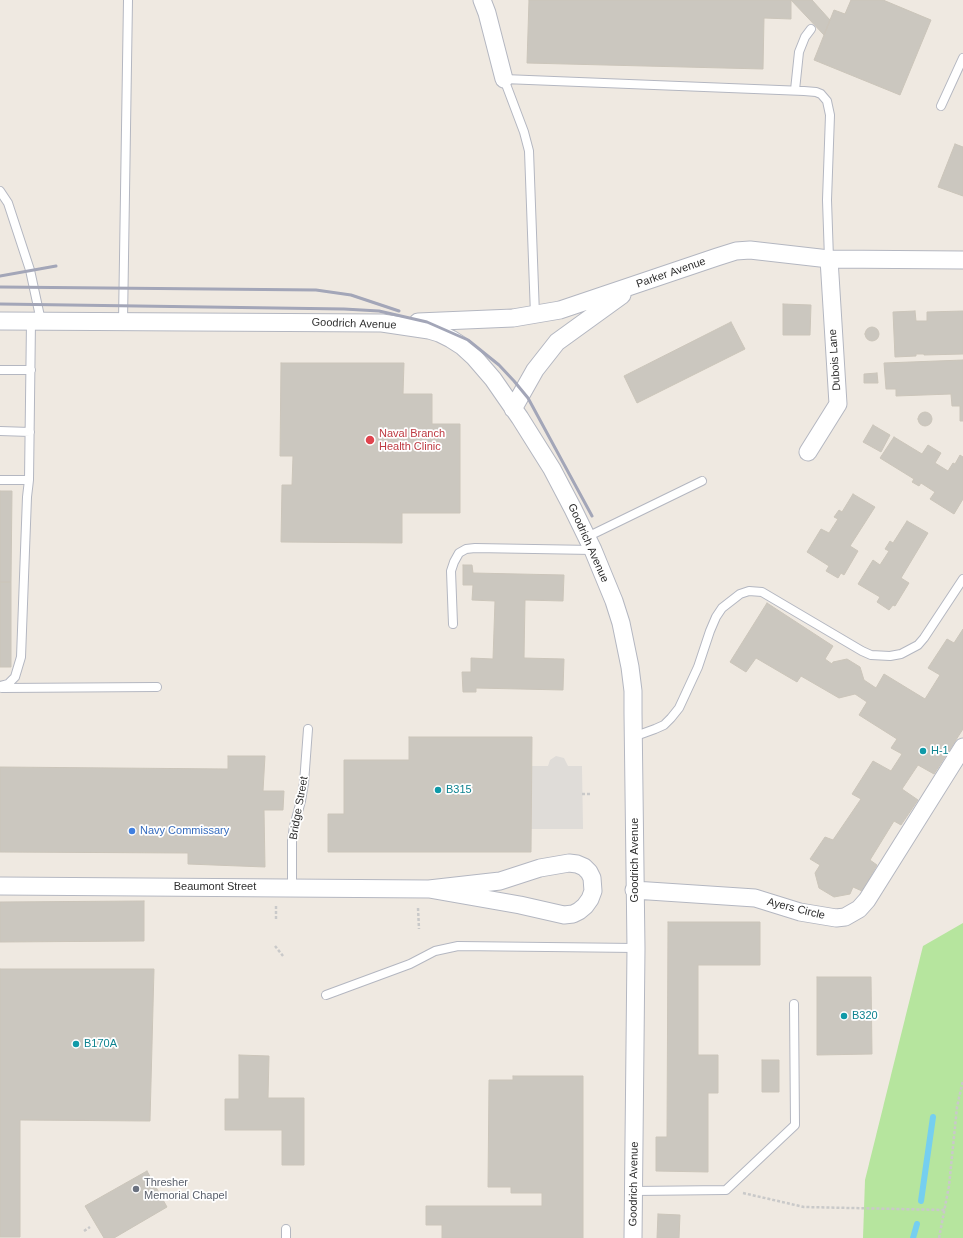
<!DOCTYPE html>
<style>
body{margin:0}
canvas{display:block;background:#efe9e1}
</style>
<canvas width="963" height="1238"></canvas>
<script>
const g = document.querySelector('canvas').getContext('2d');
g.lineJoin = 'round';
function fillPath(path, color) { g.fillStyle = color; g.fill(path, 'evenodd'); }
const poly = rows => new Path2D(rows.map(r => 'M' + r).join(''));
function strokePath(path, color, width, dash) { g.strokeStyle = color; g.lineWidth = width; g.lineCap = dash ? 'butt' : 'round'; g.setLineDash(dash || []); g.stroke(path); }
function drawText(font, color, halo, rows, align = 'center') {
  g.font = font + ' Arial,sans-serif'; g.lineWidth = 3.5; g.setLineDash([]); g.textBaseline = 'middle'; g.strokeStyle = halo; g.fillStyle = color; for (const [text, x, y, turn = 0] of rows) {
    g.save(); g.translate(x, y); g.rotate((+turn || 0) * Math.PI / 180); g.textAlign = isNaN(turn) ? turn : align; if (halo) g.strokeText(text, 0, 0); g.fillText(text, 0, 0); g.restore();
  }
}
fillPath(poly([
 [963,923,963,1238,863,1238,865,1180,923,946]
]), '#b6e59e');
fillPath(poly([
 [556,756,564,758,568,766,582,766,583,829,531,829,532,766,548,766,550,760]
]), '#dfdcd8');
strokePath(poly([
 [921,1201,933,1117],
 [913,1238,917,1224]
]), '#75cff0', 6);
const building = poly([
 [529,0,791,0,791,19,764,18,763,69,527,63,529,0],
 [791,0,812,0,830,20,824,35,791,0],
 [851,0,883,0,931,20,900,95,814,60,834,10,845,14,851,0],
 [955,144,963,147,963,196,938,187,955,144],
 [783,304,811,305,810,335,783,335,783,304],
 [915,311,916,321,927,321,927,312,963,311,963,354,924,355,924,354,916,354,916,356,895,357,893,312,915,311],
 [731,322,745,349,637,403,624,376,731,322],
 '865 334a7 7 0 1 1 14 0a7 7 0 1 1-14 0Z',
 [963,360,963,421,960,421,960,406,952,406,951,394,896,396,896,389,886,389,884,363,963,360],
 [281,363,404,363,403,394,432,394,432,424,460,424,460,513,402,513,402,543,281,542,282,485,292,485,293,456,280,456,281,363],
 [877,373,878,383,864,383,864,374,877,373],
 '918 419a7 7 0 1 1 14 0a7 7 0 1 1-14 0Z',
 [873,425,890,435,881,452,863,442,873,425],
 [894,437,922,454,928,445,941,453,935,463,948,471,953,463,955,464,960,455,963,457,963,499,954,514,930,499,935,492,921,483,919,486,912,482,914,479,880,458,894,437],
 [0,491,12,491,11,582,0,582,0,491],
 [853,494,875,507,850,546,858,551,844,575,841,573,838,578,826,571,829,566,807,552,821,529,829,533,838,519,834,517,839,510,842,512,853,494],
 [907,521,928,533,901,578,909,583,895,606,893,605,889,610,877,602,880,597,858,584,873,560,880,565,889,551,885,549,890,541,893,543,907,521],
 [463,565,472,565,473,573,564,575,563,601,525,600,524,658,564,659,563,690,476,688,476,692,463,692,462,672,471,672,471,658,493,659,495,601,472,600,473,585,463,585,463,565],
 [0,582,11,582,11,667,0,667,0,582],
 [767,603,833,646,825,659,832,664,833,662,847,659,860,667,864,680,876,688,884,674,925,699,940,675,928,668,947,639,954,643,963,629,963,729,934,774,918,765,902,789,918,800,901,825,894,821,870,860,877,865,862,891,853,887,850,894,834,897,819,888,815,873,820,865,810,859,825,837,833,840,861,799,852,794,873,761,891,771,902,754,891,748,897,739,859,715,867,702,855,694,839,698,801,676,797,682,756,658,746,672,730,662,767,603],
 [409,737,532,737,531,852,328,852,328,814,344,814,344,760,409,760,409,737],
 [228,756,265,756,263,791,284,791,283,810,264,810,265,867,188,864,188,853,0,852,0,767,228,769,228,756],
 [144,901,144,941,0,942,0,902,144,901],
 [668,922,760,922,760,965,698,965,698,1055,718,1055,718,1093,708,1093,708,1172,656,1171,656,1137,667,1137,668,922],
 [0,969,154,969,150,1121,20,1120,20,1237,0,1237,0,969],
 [817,977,871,977,872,1054,817,1055,817,977],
 [239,1055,269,1056,268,1098,304,1098,304,1165,282,1165,282,1130,225,1130,225,1099,239,1099,239,1055],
 [762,1060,779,1060,779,1092,762,1092,762,1060],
 [513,1076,583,1076,583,1238,442,1238,442,1225,426,1225,426,1206,542,1206,542,1193,511,1193,511,1187,488,1187,489,1080,513,1080,513,1076],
 [147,1171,167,1207,114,1238,104,1238,85,1206,147,1171],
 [658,1214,680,1215,679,1238,657,1238,658,1214]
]);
fillPath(building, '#cbc7bf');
strokePath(building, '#cbc5ba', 1);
const service = poly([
 [795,90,799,52,805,37,811,29],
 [941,106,963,58],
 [0,191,8,203,30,270,41,321],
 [535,315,529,151,524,132,504,79,804,91,816,92,821,94,827,101,830,115,827,200,829,259],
 [123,322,128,0],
 [0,370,31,370],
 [0,431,30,432],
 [0,480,29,480],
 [587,537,702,481],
 [453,624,451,571,454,562,459,553,466,549,475,548,593,550],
 [0,686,8,684,15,677,21,657,27,497,29,480,31,321],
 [2,688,157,687],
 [633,737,655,729,664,725,671,718,679,708,698,667,710,631,716,617,722,608,740,594,749,591,762,592,862,651,871,655,890,656,901,654,918,645,924,638,963,579],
 [292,888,292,841,294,826,301,801,304,783,308,729],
 [326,995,410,964,435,951,458,946,636,948],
 [634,1191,726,1190,795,1125,794,1004],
 [286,1238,286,1229]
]);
const minor = poly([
 [482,0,487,13,504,79],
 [0,321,382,323,429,330,439,333,451,339,462,346,474,357,493,379,520,418,552,469,573,509,593,550,614,601,621,623,630,667,633,691,633,713,636,948,633,1238],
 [418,322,513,318,560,310,717,257,736,251,750,250,829,259,963,260],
 [513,409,535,370,557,342,622,295],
 [808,452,838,404,829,259],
 [0,886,429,889,500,881,540,868,569,863,577,864,584,867,589,872,592,878,593,891,590,899,585,906,579,911,573,914,564,915,520,905,429,889],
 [634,890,755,898,800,912,836,918,845,917,859,909,867,900,963,747]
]);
strokePath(service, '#b4b7c1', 10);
strokePath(minor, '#b4b7c1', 19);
strokePath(poly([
 [582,794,590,794],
 [418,908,419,929],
 [276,919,276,906],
 [275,946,283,956],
 [743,1193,804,1207,945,1210],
 [84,1231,90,1227],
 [939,1238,949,1186,957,1107,963,1080]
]), '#c9c9c9', 2.5, [3, 2]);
strokePath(service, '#fff', 8);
strokePath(minor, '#fff', 17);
strokePath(poly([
 [0,276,56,266],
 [0,287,316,290,351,295,399,311],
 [0,304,344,309,379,311,427,322,468,340,499,365,514,381,528,398,592,516]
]), '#a3a6b8', 3);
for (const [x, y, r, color] of [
 [370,440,5,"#e0444e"],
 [923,751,4,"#0f9aa8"],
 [438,790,4,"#0f9aa8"],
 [132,831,4,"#3f7fe0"],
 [844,1016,4,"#0f9aa8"],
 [76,1044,4,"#0f9aa8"],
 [136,1189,4,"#6b7280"]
]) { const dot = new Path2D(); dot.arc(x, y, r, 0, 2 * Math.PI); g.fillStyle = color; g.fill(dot); strokePath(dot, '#fff', 1.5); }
drawText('11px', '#2e2e2e', '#fff', [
 ["Parker Avenue",671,273,-19],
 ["Goodrich Avenue",354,324,2],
 ["Dubois Lane",835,360,-94],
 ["Goodrich Avenue",588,543,66],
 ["Bridge Street",299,808,-80],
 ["Goodrich Avenue",635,860,-90],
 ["Beaumont Street",215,887],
 ["Ayers Circle",796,909,14],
 ["Goodrich Avenue",634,1184,-89]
]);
drawText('11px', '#be3a42', '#fff', [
 ["Naval Branch",379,434],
 ["Health Clinic",379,447]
], 'left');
drawText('11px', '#0d838f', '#fff', [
 ["H-1",931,751],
 ["B315",446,790],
 ["B320",852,1016],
 ["B170A",84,1044]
], 'left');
drawText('11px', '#366cbe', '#fff', [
 ["Navy Commissary",140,831]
], 'left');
drawText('11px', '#5b616d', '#fff', [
 ["Thresher",144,1183],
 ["Memorial Chapel",144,1196]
], 'left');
</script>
